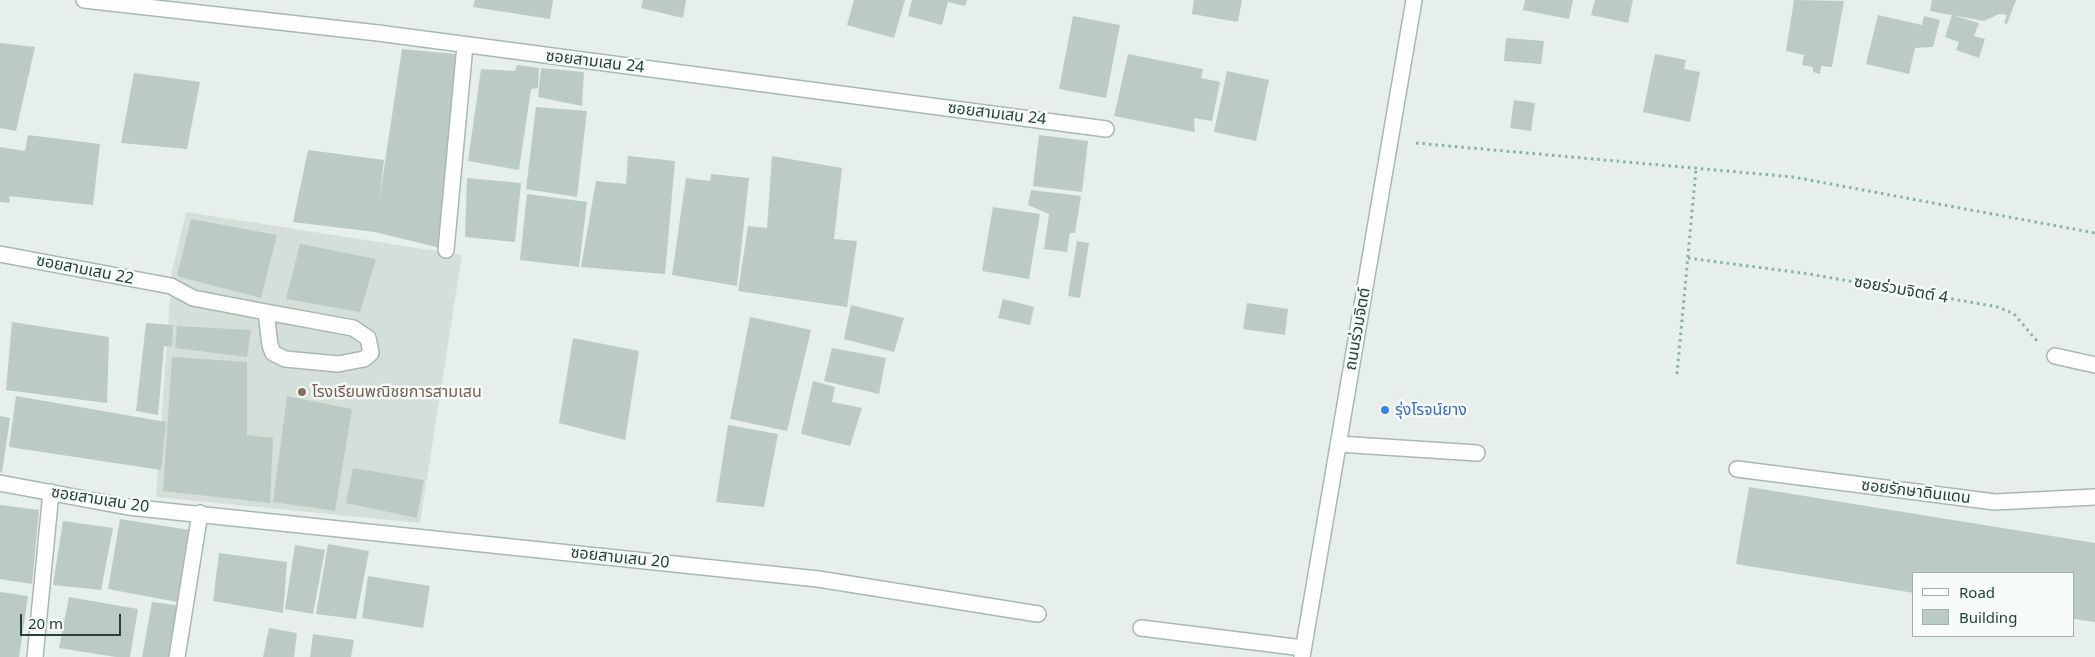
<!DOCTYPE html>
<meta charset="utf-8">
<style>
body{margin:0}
#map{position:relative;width:2095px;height:657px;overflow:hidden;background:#e6efeb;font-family:"Noto Sans",sans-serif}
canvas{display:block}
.legend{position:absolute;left:1912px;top:572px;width:162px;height:65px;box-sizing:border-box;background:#f7fbf9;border:1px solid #a3b1ad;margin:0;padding:6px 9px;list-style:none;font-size:15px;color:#24423a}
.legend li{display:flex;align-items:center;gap:10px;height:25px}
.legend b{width:25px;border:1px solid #a3b1ad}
.scale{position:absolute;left:20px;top:614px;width:101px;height:22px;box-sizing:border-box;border:2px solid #24423a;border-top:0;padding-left:6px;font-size:15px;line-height:18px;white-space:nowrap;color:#24423a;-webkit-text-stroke:4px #f7fbf9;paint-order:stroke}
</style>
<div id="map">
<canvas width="2095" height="657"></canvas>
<ul class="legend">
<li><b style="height:6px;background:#fff"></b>Road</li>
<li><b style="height:14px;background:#bbcac4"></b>Building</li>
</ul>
<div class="scale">20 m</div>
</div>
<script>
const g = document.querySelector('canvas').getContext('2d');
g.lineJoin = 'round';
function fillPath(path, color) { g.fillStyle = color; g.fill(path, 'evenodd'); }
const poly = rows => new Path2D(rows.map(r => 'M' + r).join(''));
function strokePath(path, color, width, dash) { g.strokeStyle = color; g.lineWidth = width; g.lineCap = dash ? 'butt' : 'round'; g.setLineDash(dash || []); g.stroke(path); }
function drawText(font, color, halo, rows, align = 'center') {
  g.font = font + ' "Noto Sans","Noto Sans Thai",sans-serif'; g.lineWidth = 5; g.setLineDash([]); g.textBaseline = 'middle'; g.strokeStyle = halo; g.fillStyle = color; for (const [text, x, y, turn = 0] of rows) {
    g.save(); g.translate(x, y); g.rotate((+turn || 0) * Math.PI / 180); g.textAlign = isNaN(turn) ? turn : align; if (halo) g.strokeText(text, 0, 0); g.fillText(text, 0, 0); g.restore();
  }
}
fillPath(poly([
 [186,212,462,255,420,523,156,497,172,271]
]), '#d4dfda');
fillPath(poly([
 [475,0,553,0,550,19,473,7],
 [643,0,686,0,683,18,641,8],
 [854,0,905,0,894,38,847,25],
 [912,0,967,0,965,6,948,2,942,25,908,16],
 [1194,0,1242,0,1238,22,1192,14],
 [1525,0,1573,0,1569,19,1523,10],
 [1595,0,1633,0,1628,23,1591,15],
 [1794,0,1844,1,1832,67,1821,66,1820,74,1813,72,1813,67,1802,65,1804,55,1786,51],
 [1932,0,2016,0,2007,24,2004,23,2007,15,1999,14,1984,21,1930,11],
 [1878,15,1922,25,1924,16,1940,20,1933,47,1915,48,1909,74,1866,64],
 [1952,15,1979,23,1974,36,1985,39,1979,58,1956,50,1959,42,1945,37],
 [1073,16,1120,25,1106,98,1059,89],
 [1506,38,1544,41,1541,64,1504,61],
 [0,43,35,47,16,131,0,128],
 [402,49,456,54,440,248,375,232,293,222,308,150,384,160,379,202],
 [1128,54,1203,69,1201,78,1220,82,1212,121,1194,118,1195,132,1114,116],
 [1655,54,1686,60,1684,69,1700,72,1690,122,1643,112],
 [517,65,539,68,538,88,531,89,519,170,468,161,481,69,515,71],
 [541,68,584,72,582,106,538,97],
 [1227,71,1269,80,1256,141,1214,132],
 [134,73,200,82,187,149,121,143],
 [1514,100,1535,103,1531,131,1510,128],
 [536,107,587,111,577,197,526,189],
 [28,135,100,144,93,205,9,196,10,203,0,202,0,147,25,151],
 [1039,135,1088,141,1082,192,1033,186],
 [628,156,675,161,665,274,581,267,596,181,626,184],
 [772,156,842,168,834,239,857,241,847,307,738,291,748,226,767,228],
 [711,174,749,178,737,286,672,275,686,178,710,181],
 [467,178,521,183,515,242,465,237],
 [1031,190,1081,196,1075,233,1070,233,1067,252,1044,249,1049,214,1028,205],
 [527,194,587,202,579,267,520,260],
 [993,207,1040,214,1029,279,982,271],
 [191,219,277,235,261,298,177,276],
 [1077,241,1089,243,1080,298,1068,296],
 [300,244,376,259,360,312,286,299],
 [1003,299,1034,307,1030,325,998,318],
 [1247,303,1288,309,1285,335,1243,329],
 [851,305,904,318,894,352,844,339],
 [750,317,811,330,787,431,730,419],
 [12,322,109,337,107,403,6,390],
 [146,323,173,325,172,347,164,346,158,415,136,411],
 [177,326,251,330,247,357,175,348],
 [573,338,639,351,625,440,559,423],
 [832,348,886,358,879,394,824,381],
 [172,357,247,362,247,435,273,438,270,503,163,491],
 [813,381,835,387,832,402,862,408,850,446,801,434],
 [16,396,166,422,161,470,9,447],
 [287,396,352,409,335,511,273,502],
 [0,416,10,418,2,473,0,472],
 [728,425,778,434,764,507,716,502],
 [353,468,424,480,417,518,346,503],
 [1749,487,2095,543,2095,622,2074,619,2074,573,1914,573,1914,593,1736,564],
 [0,505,39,510,32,584,0,579],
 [120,519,190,530,177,602,108,589],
 [63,521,113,528,101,590,53,585],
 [328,544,369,551,356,619,316,614],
 [295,545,325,550,313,614,285,609],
 [219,553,287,562,283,613,213,601],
 [368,576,430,586,423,628,362,618],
 [0,592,28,596,19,657,0,657],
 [69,597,138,609,130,657,116,657,59,648],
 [152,602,183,606,174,657,142,657],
 [269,628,297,633,294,657,263,657],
 [313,634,354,640,351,657,310,657]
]), '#bbcac4');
const minor = poly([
 [84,0,378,33,1106,129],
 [446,250,465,45],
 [0,254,171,286,193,298,266,312,353,328,368,338,371,353,364,359,338,364,285,359,273,353,270,345,266,312],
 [2055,356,2095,365],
 [1338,444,1477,453],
 [1737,469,1995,502,2095,497],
 [0,483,128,507,818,579,1038,614],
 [1141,628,1303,648],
 [35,657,51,492],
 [177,657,200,513],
 [1302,657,1414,0]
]);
strokePath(minor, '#a8b8b2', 18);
strokePath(poly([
 [1416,143,1793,177,2095,233],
 [1688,258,1809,274,1998,307,2014,314,2037,341],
 [1677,374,1696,169]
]), '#86b3a5', 3, [2.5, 4]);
strokePath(minor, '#fff', 15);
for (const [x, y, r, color] of [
 [302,392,5,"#8d6e63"],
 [1385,410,5,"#3f7fe0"]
]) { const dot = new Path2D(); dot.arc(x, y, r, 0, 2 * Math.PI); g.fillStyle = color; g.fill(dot); strokePath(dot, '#f7fbf9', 2); }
drawText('16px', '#24423a', '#f7fbf9', [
 ["ซอยสามเสน 24",595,62,7],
 ["ซอยสามเสน 24",997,114,7],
 ["ซอยสามเสน 22",85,270,11],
 ["ซอยร่วมจิตต์ 4",1901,290,10],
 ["ถนนร่วมจิตต์",1358,329,-80],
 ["ซอยรักษาดินแดน",1916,492,7],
 ["ซอยสามเสน 20",100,500,9],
 ["ซอยสามเสน 20",620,558,6]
]);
drawText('16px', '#785e54', '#f7fbf9', [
 ["โรงเรียนพณิชยการสามเสน",312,392]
], 'left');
drawText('16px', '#366cbe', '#f7fbf9', [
 ["รุ่งโรจน์ยาง",1395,410]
], 'left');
</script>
